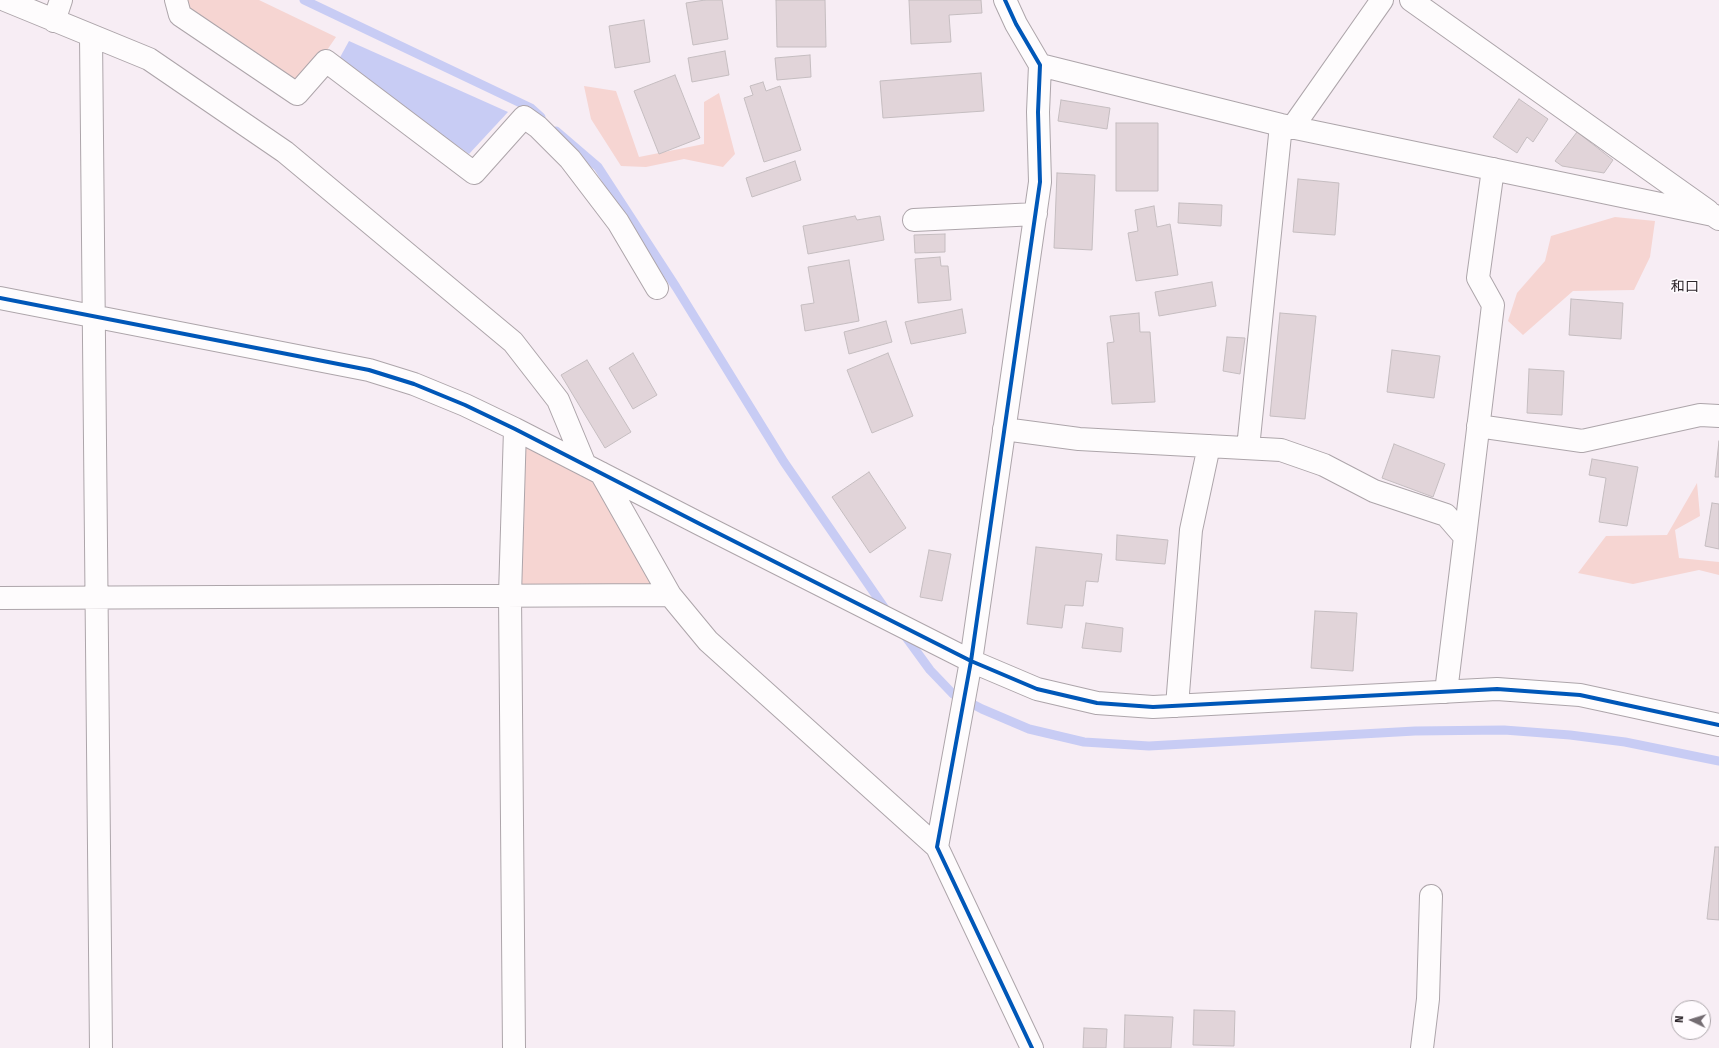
<!DOCTYPE html>
<meta charset="utf-8">
<style>
body{margin:0}
#map{position:relative;width:1719px;height:1048px;overflow:hidden;background:#f7edf4;font-family:"Fira Sans",sans-serif}
canvas{display:block}
.north{position:absolute;left:1671px;top:1000px;width:40px;height:40px;box-sizing:border-box;background:#fffbfe;border:1px solid #aba5a9;border-radius:50%;rotate:274deg;font-size:11px;font-weight:700;line-height:16px;text-align:center;color:#2c252a}
.north::after{content:'';display:block;margin:auto;width:14px;height:18px;background:#736b71;clip-path:polygon(50% 0,100% 100%,50% 72%,0 100%)}
</style>
<div id="map">
<canvas width="1719" height="1048"></canvas>
<div class="north">N</div>
</div>
<script>
const g = document.querySelector('canvas').getContext('2d');
g.lineJoin = 'round';
function fillPath(path, color) { g.fillStyle = color; g.fill(path, 'evenodd'); }
const poly = rows => new Path2D(rows.map(r => 'M' + r).join(''));
function strokePath(path, color, width, dash) { g.strokeStyle = color; g.lineWidth = width; g.lineCap = dash ? 'butt' : 'round'; g.setLineDash(dash || []); g.stroke(path); }
function drawText(font, color, halo, rows, align = 'center') {
  g.font = font + ' "Fira Sans","Noto Sans JP",sans-serif'; g.lineWidth = 3; g.setLineDash([]); g.textBaseline = 'middle'; g.strokeStyle = halo; g.fillStyle = color; for (const [text, x, y, turn = 0] of rows) {
    g.save(); g.translate(x, y); g.rotate((+turn || 0) * Math.PI / 180); g.textAlign = isNaN(turn) ? turn : align; if (halo) g.strokeText(text, 0, 0); g.fillText(text, 0, 0); g.restore();
  }
}
fillPath(poly([
 [176,0,259,0,336,37,297,94],
 [584,86,616,91,639,157,704,144,704,102,719,93,735,154,723,167,684,159,646,167,621,166,591,119],
 [1615,217,1655,221,1650,257,1634,290,1573,291,1523,335,1508,321,1517,293,1545,261,1551,236],
 [515,429,601,473,656,594,510,595],
 [1697,483,1700,516,1675,530,1679,558,1719,562,1719,575,1699,570,1633,584,1578,573,1606,536,1667,535]
]), '#f6d5d2');
fillPath(poly([
 [349,41,508,112,469,154,338,61]
]), '#c8ccf4');
strokePath(poly([
 [304,0,531,108,541,117],
 [556,131,598,167,676,287,784,462,888,613],
 [903,633,930,670,953,694,982,709,1029,729,1084,742,1149,746,1415,731,1504,730,1570,735,1625,742,1719,761]
]), '#c8ccf4', 9);
const building = poly([
 [705,0,722,0,728,39,693,45,686,3,705,0],
 [776,0,825,0,826,47,777,47,776,0],
 [909,0,981,0,982,13,949,15,951,42,911,44,909,0],
 [644,20,650,62,615,68,609,26,644,20],
 [725,51,729,75,692,82,688,58,725,51],
 [810,55,811,77,777,80,775,58,810,55],
 [981,73,984,111,883,118,880,81,981,73],
 [675,75,700,138,659,154,634,91,675,75],
 [763,82,766,91,780,86,801,150,764,162,744,98,753,95,750,86,763,82],
 [1519,99,1548,119,1533,142,1527,137,1517,153,1493,137,1519,99],
 [1061,100,1110,108,1107,129,1058,121,1061,100],
 [1116,123,1158,123,1158,191,1116,191,1116,123],
 [1577,132,1613,160,1604,173,1562,166,1555,161,1577,132],
 [795,161,801,180,752,197,746,178,795,161],
 [1057,173,1095,175,1092,250,1054,248,1057,173],
 [1298,179,1339,183,1335,235,1293,232,1298,179],
 [1179,203,1222,205,1221,226,1178,223,1179,203],
 [1154,206,1157,227,1170,224,1178,275,1136,281,1128,233,1138,231,1135,210,1154,206],
 [855,216,857,220,880,216,884,240,808,254,803,226,855,216],
 [945,234,945,252,915,253,914,235,945,234],
 [940,257,941,266,948,266,951,300,918,303,915,259,940,257],
 [849,260,859,321,805,331,801,305,814,303,808,267,849,260],
 [1212,282,1216,306,1159,316,1155,292,1212,282],
 [1571,299,1623,303,1621,339,1569,335,1571,299],
 [962,309,966,333,911,344,905,322,962,309],
 [1139,313,1140,332,1150,332,1155,402,1112,404,1107,343,1114,342,1110,316,1139,313],
 [1280,313,1316,316,1305,419,1270,416,1280,313],
 [886,321,892,342,849,354,844,332,886,321],
 [1227,337,1245,338,1240,374,1223,371,1227,337],
 [1392,350,1440,356,1434,398,1387,392,1392,350],
 [633,353,657,395,633,409,609,368,633,353],
 [888,353,913,416,872,433,847,370,888,353],
 [587,360,631,432,605,448,561,375,587,360],
 [1529,369,1564,371,1562,415,1527,413,1529,369],
 [1719,441,1719,477,1715,477,1719,441],
 [1394,444,1445,464,1433,497,1382,478,1394,444],
 [1592,459,1638,467,1627,526,1599,522,1606,478,1589,475,1592,459],
 [869,472,906,528,870,553,832,497,869,472],
 [1712,503,1719,504,1719,549,1705,546,1712,503],
 [1117,535,1168,540,1165,564,1116,560,1117,535],
 [1036,547,1102,554,1098,582,1086,581,1083,606,1065,605,1062,628,1027,624,1036,547],
 [929,550,951,554,942,601,920,597,929,550],
 [1315,611,1357,613,1353,671,1311,668,1315,611],
 [1086,623,1123,628,1121,652,1082,648,1086,623],
 [1715,847,1719,847,1719,920,1707,919,1715,847],
 [1194,1010,1235,1011,1234,1046,1193,1045,1194,1010],
 [1125,1015,1173,1017,1171,1048,1124,1048,1125,1015],
 [1084,1028,1107,1029,1106,1048,1083,1048,1084,1028]
]);
fillPath(building, '#e1d4d9');
strokePath(building, '#c5bdc0', 1);
const minor = poly([
 [5,0,149,59,285,152,513,342,558,400,585,465],
 [176,0,180,15,297,94,326,61,474,173,524,117,538,127,570,159,618,222,657,288],
 [1005,0,1016,24,1040,65,1038,112,1040,182,971,661,937,847,1032,1048],
 [1411,0,1708,211],
 [54,21,61,0],
 [91,36,101,1048],
 [1040,65,1281,125,1713,215,1719,219],
 [1292,128,1382,0],
 [914,220,1036,214],
 [0,298,369,370,414,384,465,405,515,429,700,524,971,661,1037,689,1097,703,1153,707,1497,689,1580,695,1719,725],
 [1478,426,1582,441,1700,415,1719,416],
 [1004,429,1079,439,1281,450,1324,465,1374,491,1446,515,1465,537,1446,692],
 [1248,448,1281,125],
 [601,473,670,595,708,641,937,847],
 [1465,537,1493,305,1478,278,1493,169],
 [0,598,670,595],
 [1177,706,1191,530,1209,446],
 [514,1048,510,595,515,429],
 [1422,1048,1428,999,1431,896]
]);
strokePath(minor, '#ada5aa', 24);
strokePath(minor, '#fefcfd', 22);
strokePath(poly([
 [1005,0,1016,24,1040,65,1038,112,1040,182,971,661,937,847,1032,1048],
 [0,298,369,370,414,384,465,405,515,429,700,524,971,661,1037,689,1097,703,1153,707,1497,689,1580,695,1719,725]
]), '#0057b8', 4);
drawText('14px', '#2c252a', '#fffbfe', [
 ["和口",1685,287]
]);
</script>
